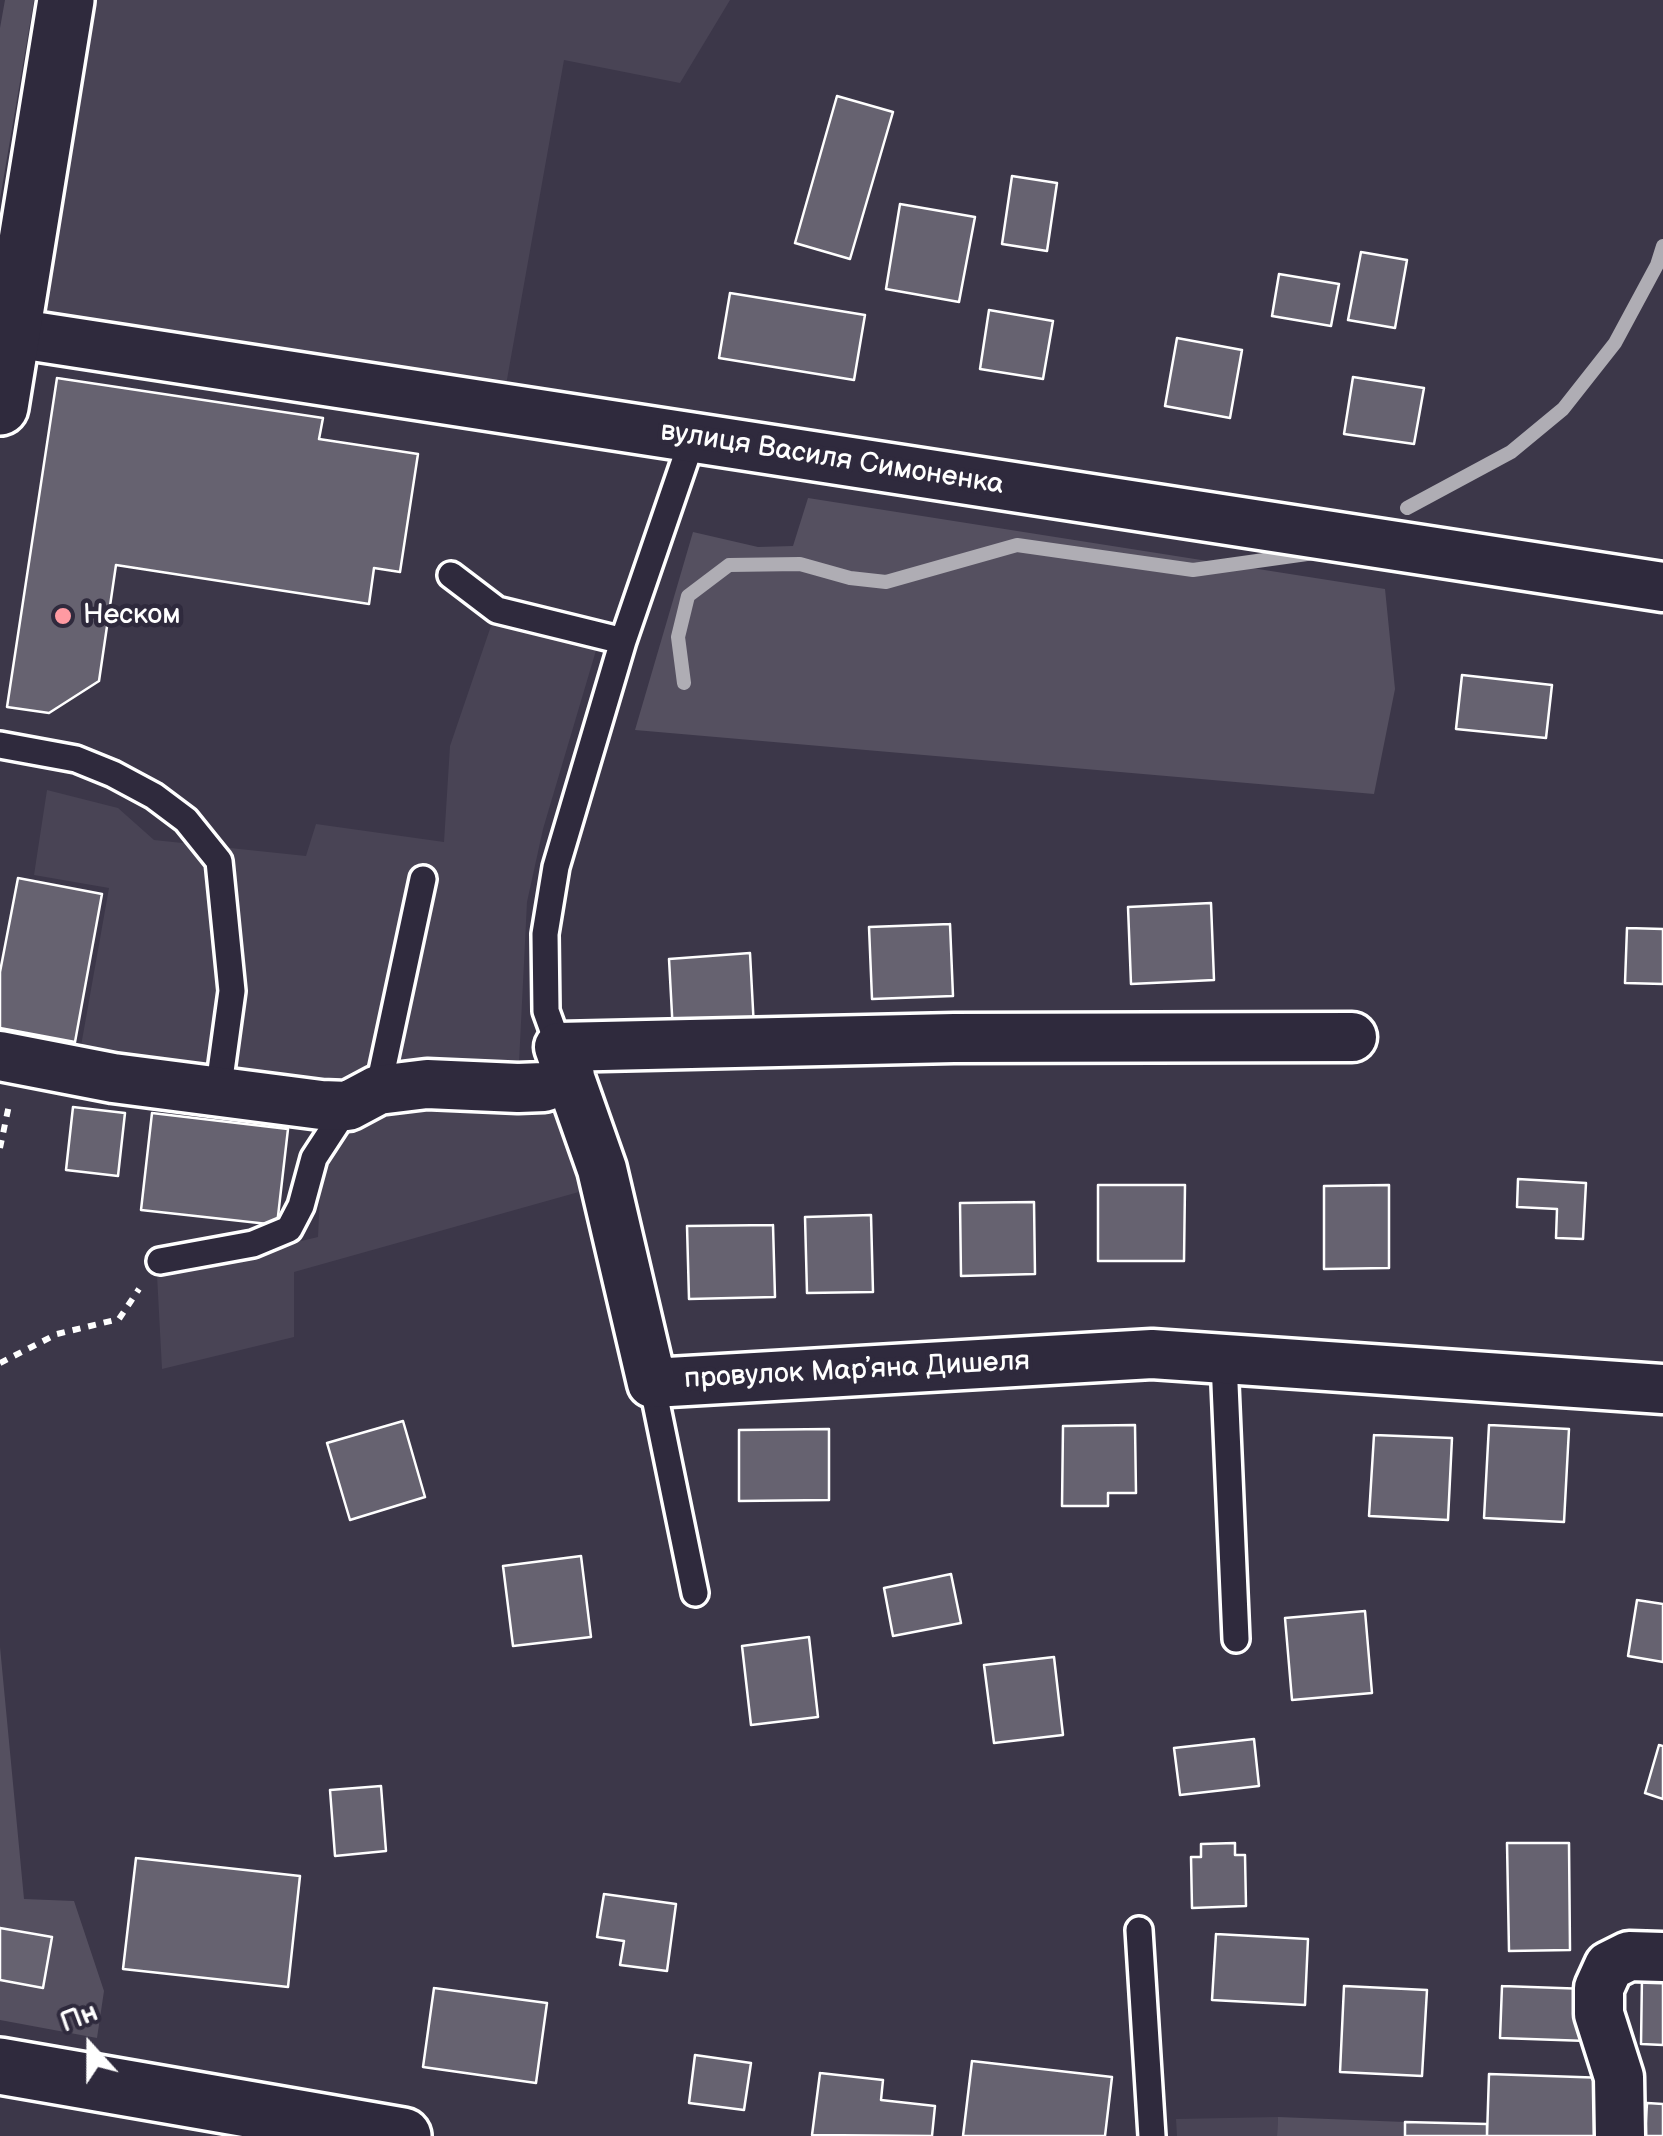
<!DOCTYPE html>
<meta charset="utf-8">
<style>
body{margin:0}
#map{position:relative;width:1663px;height:2136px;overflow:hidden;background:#3c3749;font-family:"Balsamiq Sans",sans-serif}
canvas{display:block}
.north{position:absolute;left:40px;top:1996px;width:100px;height:100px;-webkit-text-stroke:8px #2f2a3d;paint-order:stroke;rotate:339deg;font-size:28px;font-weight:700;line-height:40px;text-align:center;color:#fff}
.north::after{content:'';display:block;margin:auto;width:35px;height:45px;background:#fff;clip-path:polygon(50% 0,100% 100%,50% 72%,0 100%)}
</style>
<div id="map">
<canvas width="1663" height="2136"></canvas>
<div class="north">Пн</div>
</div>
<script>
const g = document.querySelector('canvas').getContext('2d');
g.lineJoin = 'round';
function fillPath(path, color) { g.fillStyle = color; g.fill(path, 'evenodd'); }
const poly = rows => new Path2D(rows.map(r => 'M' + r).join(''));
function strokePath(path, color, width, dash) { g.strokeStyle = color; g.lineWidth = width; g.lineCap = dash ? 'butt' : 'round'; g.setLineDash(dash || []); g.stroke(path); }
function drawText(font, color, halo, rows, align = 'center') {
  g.font = font + ' "Balsamiq Sans",sans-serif'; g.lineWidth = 9; g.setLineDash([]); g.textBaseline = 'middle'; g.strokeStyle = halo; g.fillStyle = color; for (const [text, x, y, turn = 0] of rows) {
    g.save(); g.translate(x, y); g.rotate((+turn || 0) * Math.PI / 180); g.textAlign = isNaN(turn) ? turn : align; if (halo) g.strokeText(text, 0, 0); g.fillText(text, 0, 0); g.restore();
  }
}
fillPath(poly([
 [85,0,730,0,680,83,564,60,506,385,32,314],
 [493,620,597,647,543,829,527,902,519,1063,569,1095,593,1188,294,1272,294,1337,162,1369,157,1275,318,1237,321,1172,352,1095,127,1059,81,1046,109,888,34,875,47,790,118,808,154,840,306,856,316,824,444,842,450,746],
 [1278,2117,1277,2136,1177,2136,1176,2119]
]), '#494455');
fillPath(poly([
 [5,0,34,0,0,199,0,28],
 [808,498,1385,589,1395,689,1374,794,635,730,693,532,758,547,793,546],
 [0,1647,24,1899,74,1901,104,1991,97,2038,0,2020],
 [1278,2117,1405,2122,1405,2136,1277,2136]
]), '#555060');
strokePath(poly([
 [1407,508,1511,452,1563,409,1615,343,1657,265,1663,246],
 [684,683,678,637,688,596,729,565,800,564,850,578,886,582,1017,545,1193,570,1314,553]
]), '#afadb4', 14);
const building = poly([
 [837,96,893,112,850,259,795,243,837,96],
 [1012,176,1057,183,1047,251,1002,244,1012,176],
 [900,204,975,217,959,302,886,289,900,204],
 [1361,252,1407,260,1395,328,1348,320,1361,252],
 [1279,274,1339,284,1331,326,1272,316,1279,274],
 [730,293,865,315,854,380,719,358,730,293],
 [989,310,1053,321,1043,379,980,369,989,310],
 [1177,338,1242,350,1230,418,1165,406,1177,338],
 [1353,377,1424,388,1414,444,1344,434,1353,377],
 [57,378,323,418,319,439,418,454,400,572,374,568,369,604,116,565,99,681,49,713,7,707,57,378],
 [1462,675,1552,685,1546,738,1456,729,1462,675],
 [18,878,102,894,75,1042,0,1028,0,972,18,878],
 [1211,903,1214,980,1131,984,1128,907,1211,903],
 [950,924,953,996,872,999,869,927,950,924],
 [1627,928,1663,929,1663,984,1625,983,1627,928],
 [750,953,754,1028,673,1033,669,959,750,953],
 [73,1107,125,1113,118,1176,66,1170,73,1107],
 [152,1113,288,1129,277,1225,141,1210,152,1113],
 [1518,1179,1586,1183,1583,1239,1556,1238,1557,1209,1517,1207,1518,1179],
 [1098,1185,1185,1185,1184,1261,1098,1261,1098,1185],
 [1389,1185,1389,1268,1324,1269,1324,1186,1389,1185],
 [1034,1202,1035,1274,961,1276,960,1203,1034,1202],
 [871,1215,873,1292,807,1293,805,1217,871,1215],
 [773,1225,775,1297,689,1299,687,1226,773,1225],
 [403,1421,425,1497,350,1520,327,1443,403,1421],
 [1135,1425,1136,1493,1108,1493,1108,1506,1062,1506,1063,1426,1135,1425],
 [1489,1425,1569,1429,1564,1522,1484,1518,1489,1425],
 [829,1429,829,1500,739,1501,739,1430,829,1429],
 [1374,1435,1452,1438,1448,1520,1369,1516,1374,1435],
 [581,1556,591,1637,513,1646,503,1566,581,1556],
 [951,1574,961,1623,893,1636,884,1588,951,1574],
 [1637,1600,1663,1604,1663,1662,1628,1656,1637,1600],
 [1365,1611,1372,1693,1292,1700,1285,1618,1365,1611],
 [809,1637,818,1717,751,1725,742,1646,809,1637],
 [1054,1657,1063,1735,994,1743,984,1665,1054,1657],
 [1254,1739,1259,1786,1180,1795,1174,1748,1254,1739],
 [1659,1745,1663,1746,1663,1799,1645,1793,1659,1745],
 [381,1786,386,1851,335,1856,330,1790,381,1786],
 [1235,1843,1235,1855,1245,1855,1246,1906,1192,1908,1191,1857,1201,1857,1201,1844,1235,1843],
 [1507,1843,1569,1843,1570,1950,1509,1951,1507,1843],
 [136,1858,300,1876,288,1987,123,1969,136,1858],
 [604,1894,676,1904,667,1971,620,1965,624,1941,597,1937,604,1894],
 [0,1928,52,1937,43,1988,0,1980,0,1928],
 [1216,1934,1308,1939,1305,2005,1212,2000,1216,1934],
 [1642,1976,1663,1976,1663,2045,1641,2044,1642,1976],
 [1344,1986,1427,1990,1422,2076,1340,2072,1344,1986],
 [1502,1986,1588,1989,1587,2041,1500,2038,1502,1986],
 [434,1988,547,2003,536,2083,423,2067,434,1988],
 [695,2055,751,2063,744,2110,689,2103,695,2055],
 [972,2061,1112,2077,1105,2136,963,2136,972,2061],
 [820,2073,883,2080,881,2100,935,2106,932,2136,812,2135,820,2073],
 [1489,2074,1607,2078,1605,2136,1487,2136,1489,2074],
 [1647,2103,1663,2104,1663,2136,1645,2136,1647,2103],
 [1405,2122,1487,2124,1487,2136,1405,2136,1405,2122]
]);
fillPath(building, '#666270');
strokePath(building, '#fff', 2.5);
const service = poly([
 [451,575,497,610,623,641,556,867,545,934,546,1011,559,1047],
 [623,641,693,437],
 [0,745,76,759,113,774,154,796,186,820,219,861,232,991,218,1093],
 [378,1090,423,879],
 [160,1261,253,1244,289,1229,301,1206,314,1158,348,1106],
 [1224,1361,1236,1639],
 [652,1383,695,1593],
 [1139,1930,1152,2136]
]);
const minor = poly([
 [0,331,1663,587],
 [1352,1037,954,1038,559,1047,602,1169,652,1383,1152,1354,1663,1389],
 [0,1056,113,1078,321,1105,348,1106,378,1090,427,1084,518,1088,544,1087,570,1076],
 [1620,2136,1619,2077,1599,2014,1599,1988,1609,1966,1629,1956,1663,1957]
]);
const tertiary = poly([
 [0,407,66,0],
 [0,2066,403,2136]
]);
strokePath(service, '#fff', 32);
strokePath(minor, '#fff', 55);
strokePath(tertiary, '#fff', 62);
strokePath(poly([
 [0,1148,9,1105],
 [0,1363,57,1334,119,1319,139,1289]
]), '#fff', 6, [8, 8]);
strokePath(service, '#2f2a3d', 25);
strokePath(minor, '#2f2a3d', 48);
strokePath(tertiary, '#2f2a3d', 55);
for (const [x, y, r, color] of [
 [63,616,10,"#ff9aa2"]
]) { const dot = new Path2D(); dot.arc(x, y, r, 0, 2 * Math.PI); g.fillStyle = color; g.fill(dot); strokePath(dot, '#2f2a3d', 4); }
drawText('28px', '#fff', '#2f2a3d', [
 ["вулиця Василя Симоненка",832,459,9],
 ["провулок Марʼяна Дишеля",857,1371,-3]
]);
drawText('28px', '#fff', '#2f2a3d', [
 ["Неском",83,616]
], 'left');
</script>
